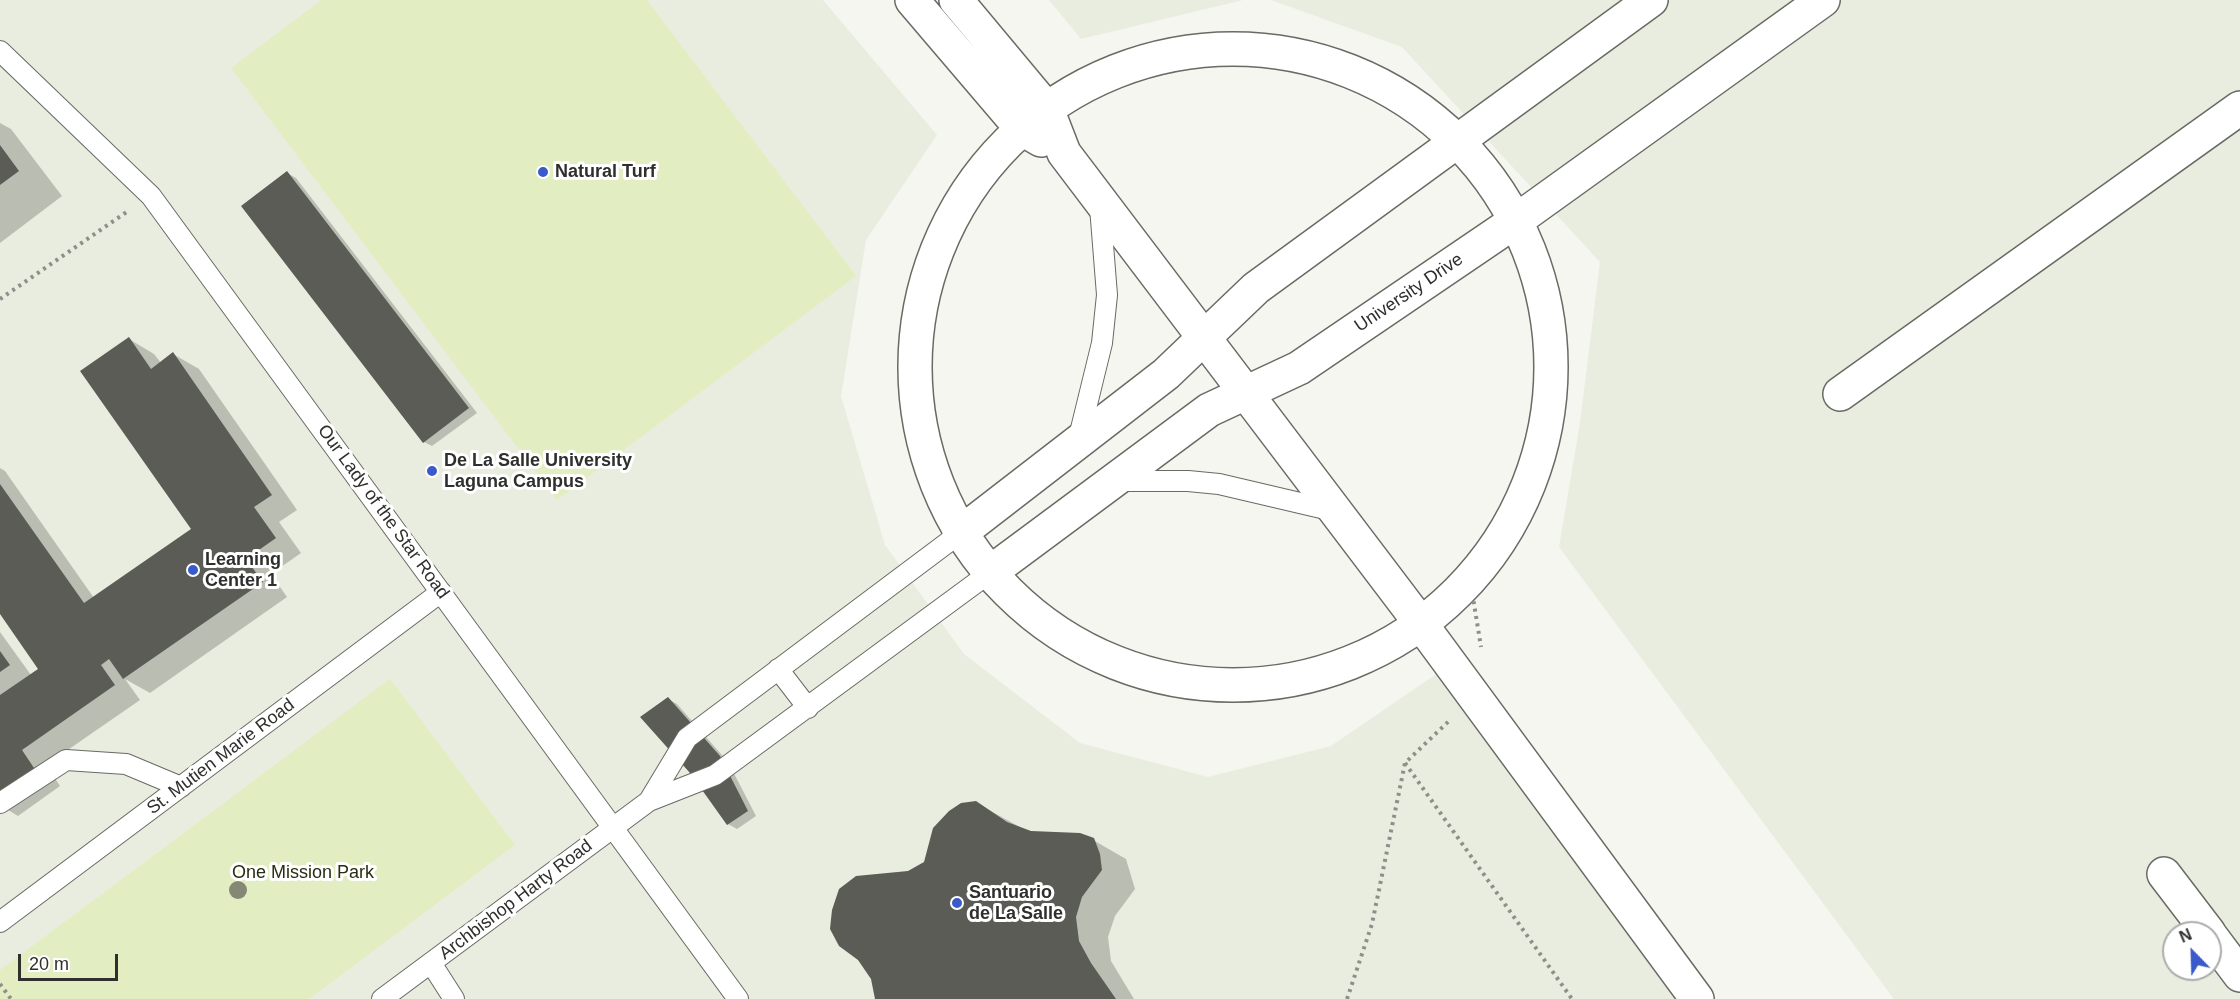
<!DOCTYPE html>
<style>
body{margin:0}
#map{position:relative;width:2240px;height:999px;overflow:hidden;background:#f4f6ef;font-family:Arial,sans-serif}
canvas{display:block}
.north{position:absolute;left:2162px;top:921px;width:60px;height:60px;box-sizing:border-box;background:#fff;border:2px solid #acacab;border-radius:50%;rotate:337deg;font-size:16px;font-weight:700;line-height:24px;text-align:center;color:#2f302d}
.north::after{content:'';display:block;margin:auto;width:21px;height:27px;background:#3a59ca;clip-path:polygon(50% 0,100% 100%,50% 72%,0 100%)}
.scale{position:absolute;left:18px;top:954px;width:100px;height:27px;box-sizing:border-box;border:3px solid #2f302d;border-top:0;padding-left:8px;font-size:18px;line-height:21px;white-space:nowrap;color:#2f302d;-webkit-text-stroke:4px #fff;paint-order:stroke}
</style>
<div id="map">
<canvas width="2240" height="999"></canvas>
<div class="north">N</div>
<div class="scale">20 m</div>
</div>
<script>
const g = document.querySelector('canvas').getContext('2d');
g.lineJoin = 'round';
function fillPath(path, color) { g.fillStyle = color; g.fill(path, 'evenodd'); }
const poly = rows => new Path2D(rows.map(r => 'M' + r).join(''));
function strokePath(path, color, width, dash) { g.strokeStyle = color; g.lineWidth = width; g.lineCap = dash ? 'butt' : 'round'; g.setLineDash(dash || []); g.stroke(path); }
function drawText(font, color, halo, rows, align = 'center') {
  g.font = font + ' Arial,sans-serif'; g.lineWidth = 6; g.setLineDash([]); g.textBaseline = 'middle'; g.strokeStyle = halo; g.fillStyle = color; for (const [text, x, y, turn = 0] of rows) {
    g.save(); g.translate(x, y); g.rotate((+turn || 0) * Math.PI / 180); g.textAlign = isNaN(turn) ? turn : align; if (halo) g.strokeText(text, 0, 0); g.fillText(text, 0, 0); g.restore();
  }
}
fillPath(poly([
 [0,0,823,0,937,135,866,240,841,396,885,545,964,654,1080,743,1208,777,1331,746,1451,664,1704,999,0,999],
 [1049,0,1243,0,1081,39],
 [1271,0,2240,0,2240,999,1894,999,1559,547,1580,423,1600,262,1402,47],
 [2174,933,2210,933,2210,969,2174,969]
]), '#e9eddf');
fillPath(poly([
 [322,0,647,0,856,276,557,500,231,68],
 [390,679,515,845,309,999,0,999,0,970]
]), '#e3edc2');
fillPath(poly([
 [0,123,11,129,62,196,0,243],
 [287,173,296,178,477,413,432,446,424,442],
 [129,339,154,354,161,363,173,354,199,369,297,510,279,522,301,553,271,574,287,597,150,693,125,679,140,700,46,765,60,786,18,816,0,805,0,632,31,675,40,669,0,612,0,468,5,471,94,598,193,530],
 [668,699,677,704,728,762,756,816,737,829,728,824,691,772],
 [976,803,1031,833,1093,840,1126,859,1135,889,1115,916,1108,937,1111,961,1134,999,877,999,908,872,925,863]
]), '#0003');
fillPath(poly([
 [0,145,19,171,0,185],
 [287,171,469,408,423,443,241,206],
 [129,337,151,369,173,352,272,495,254,507,276,538,246,559,263,582,123,679,109,659,101,665,115,685,22,750,36,771,0,796,0,695,38,669,0,614,0,484,84,603,191,529,80,371],
 [0,651,10,665,0,672],
 [668,697,720,756,748,811,727,825,690,773,640,717],
 [976,801,1007,822,1031,831,1080,833,1094,838,1100,854,1102,870,1082,897,1076,917,1079,941,1091,963,1116,999,875,999,871,979,858,960,839,946,830,929,832,910,839,889,856,876,908,871,924,862,933,828,949,811,961,803]
]), '#5b5c56');
const service = poly([
 [0,51,151,196,738,999],
 [1078,441,1102,343,1107,295,1100,207],
 [1115,481,1188,481,1219,484,1334,511],
 [778,669,808,708],
 [649,801,687,738,959,534],
 [0,803,66,760,126,764,181,787],
 [0,922,441,592],
 [431,963,454,999],
 [382,999,649,801,715,775,988,574]
]);
const minor = poly([
 [912,0,1022,129,1041,140],
 [956,0,1047,109,1064,153,1421,624,1697,999],
 '915 367a318 318 0 1 1 636 0a318 318 0 1 1-636 0Z',
 [1840,394,2240,108],
 [959,534,1166,374,1256,288,1651,0],
 [988,574,1209,410,1299,368,1517,220,1823,0],
 [2164,874,2209,933],
 [2210,935,2240,975]
]);
strokePath(service, '#696a64', 22);
strokePath(minor, '#696a64', 36);
strokePath(poly([
 [0,299,128,211],
 [1470,579,1481,647],
 [1405,763,1572,999],
 [0,984,11,999],
 [1347,999,1372,924,1405,763,1450,720]
]), '#8e8f8b', 4, [3, 4.5]);
strokePath(service, '#fff', 20);
strokePath(minor, '#fff', 33);
g.fillStyle = '#848875';
for (const [x, y] of [
 [238,890]
]) { g.beginPath(); g.arc(x, y, 9, 0, 2 * Math.PI); g.fill(); }
for (const [x, y, r, color] of [
 [543,172,6,"#3a59ca"],
 [432,471,6,"#3a59ca"],
 [193,570,6,"#3a59ca"],
 [957,903,6,"#3a59ca"]
]) { const dot = new Path2D(); dot.arc(x, y, r, 0, 2 * Math.PI); g.fillStyle = color; g.fill(dot); strokePath(dot, '#fff', 2); }
drawText('bold 18px', '#2f302d', '#fff', [
 ["Natural Turf",555,172],
 ["De La Salle University",444,461],
 ["Laguna Campus",444,482],
 ["Learning",205,560],
 ["Center 1",205,581],
 ["Santuario",969,893],
 ["de La Salle",969,914]
], 'left');
drawText('18px', '#2f302d', '#fff', [
 ["University Drive",1409,293,-34],
 ["Our Lady of the Star Road",383,512,54],
 ["St. Mutien Marie Road",221,757,-37],
 ["Archbishop Harty Road",516,900,-37]
]);
drawText('18px', '#292e11', '#fff', [
 ["One Mission Park",303,873]
]);
</script>
